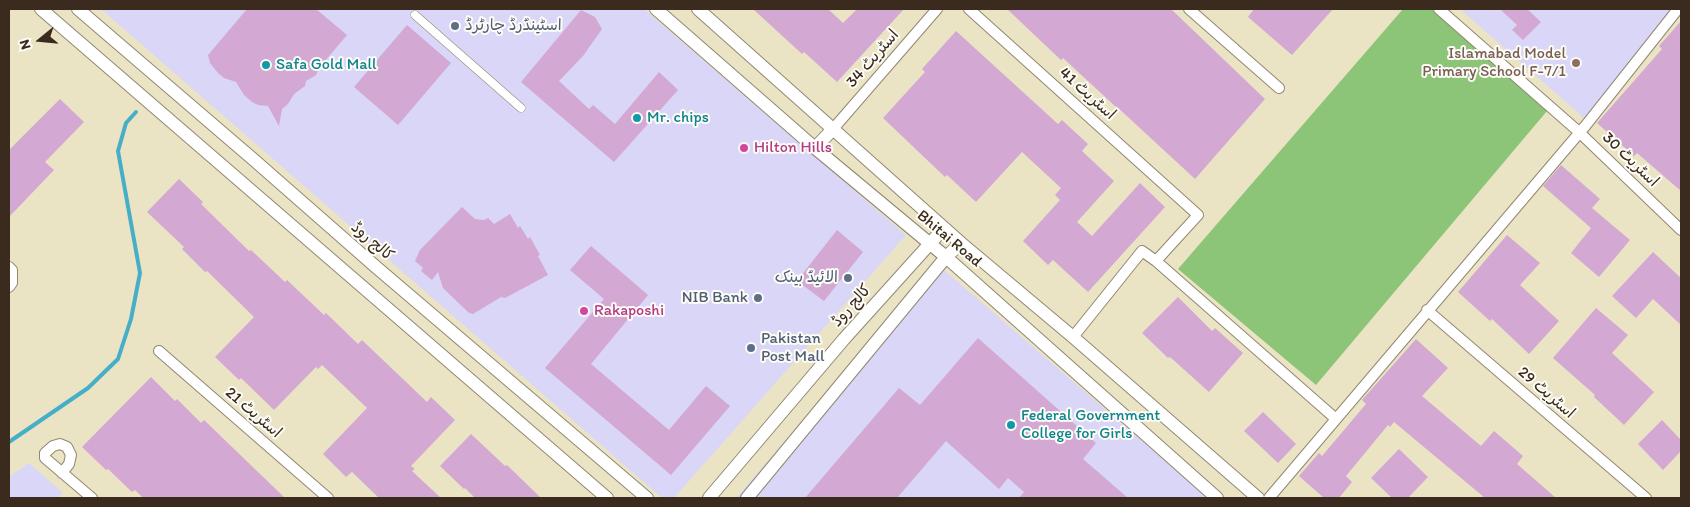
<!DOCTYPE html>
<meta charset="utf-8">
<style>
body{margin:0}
#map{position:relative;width:1690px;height:507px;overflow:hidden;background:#eae4c5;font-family:Itim,sans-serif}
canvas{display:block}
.frame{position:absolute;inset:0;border:10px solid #3b2a1e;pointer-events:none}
.north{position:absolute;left:15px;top:15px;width:50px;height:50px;-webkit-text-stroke:4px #fdfcf7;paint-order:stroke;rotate:253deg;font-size:14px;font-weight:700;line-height:20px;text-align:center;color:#3b2a1e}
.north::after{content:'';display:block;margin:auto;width:18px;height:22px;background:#3b2a1e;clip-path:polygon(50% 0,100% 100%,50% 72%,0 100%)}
</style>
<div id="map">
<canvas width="1690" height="507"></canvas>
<div class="frame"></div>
<div class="north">N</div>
</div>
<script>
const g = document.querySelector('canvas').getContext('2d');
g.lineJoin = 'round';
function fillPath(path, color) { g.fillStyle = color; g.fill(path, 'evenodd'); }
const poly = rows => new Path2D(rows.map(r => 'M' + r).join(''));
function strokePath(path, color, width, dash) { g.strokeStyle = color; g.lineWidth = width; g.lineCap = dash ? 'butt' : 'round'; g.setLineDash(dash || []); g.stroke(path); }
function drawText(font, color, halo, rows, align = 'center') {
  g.font = font + ' Itim,"Playpen Sans Arabic",sans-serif'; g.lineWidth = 4; g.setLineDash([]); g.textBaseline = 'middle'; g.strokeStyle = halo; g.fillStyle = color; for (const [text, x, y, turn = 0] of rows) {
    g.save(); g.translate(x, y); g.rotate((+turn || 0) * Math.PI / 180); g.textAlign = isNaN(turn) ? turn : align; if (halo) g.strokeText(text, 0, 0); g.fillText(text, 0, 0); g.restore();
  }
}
fillPath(poly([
 [101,9,644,9,906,235,674,498,662,498],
 [1460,9,1674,9,1584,118],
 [937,264,1208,498,736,498],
 [29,463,63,493,59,498,9,498,9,477]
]), '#dad6f7');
fillPath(poly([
 [1403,9,1432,9,1547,111,1316,385,1178,269]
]), '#8cc478');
strokePath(poly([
 [9,442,88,388,118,359,131,319,140,273,118,151,126,123,136,112]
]), '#47aec7', 4);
fillPath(poly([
 [247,9,316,9,347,35,319,68,316,75,306,81,305,86,294,94,288,104,282,109,279,126,268,106,258,105,252,102,244,95,236,82,224,78,218,73,210,63,208,55],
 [753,9,828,9,843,23,857,9,904,9,837,82,804,52,802,54],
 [1007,9,1171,9,1265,99,1195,179,1116,106,1116,107,1063,58,1061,60],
 [1254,9,1333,9,1292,55,1248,17],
 [1500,9,1527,9,1541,22,1523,40,1512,30,1517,25],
 [581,10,595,17,602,29,583,56,559,81,589,109,593,105,615,124,659,72,678,90,614,162,521,82],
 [1681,21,1681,191,1637,153,1634,156,1597,123,1662,49,1659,46],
 [407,25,451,63,398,125,354,87],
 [956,31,1058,124,1062,120,1088,144,1082,151,1114,181,1077,222,1092,236,1140,183,1165,207,1088,292,1053,260,1048,265,1023,241,1060,200,1055,195,1061,188,1022,152,976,202,947,175,945,177,883,118,925,72,922,69],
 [60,99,84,122,45,162,54,170,9,217,9,150],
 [1561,165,1600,199,1592,208,1630,240,1599,277,1571,253,1591,228,1543,186],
 [179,179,203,202,201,204,249,251,251,250,285,282,287,280,324,315,326,313,358,344,362,340,427,402,431,397,455,420,411,466,415,469,412,471,441,498,379,498,352,472,346,477,323,454,367,408,322,365,318,369,316,367,274,410,241,378,239,380,215,357,254,317,207,271,205,272,182,249,184,247,147,212],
 [462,207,475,219,484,220,488,218,494,224,510,214,518,228,520,226,528,239,530,237,540,255,538,256,548,275,505,298,501,297,473,314,469,313,443,288,438,272,432,280,421,271,423,268,415,261,420,250],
 [837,230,863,252,824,301,797,281],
 [1507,235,1540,263,1520,285,1559,321,1529,354,1492,319,1490,321,1458,292],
 [591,246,648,295,591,364,669,430,706,386,730,406,671,475,545,368,604,299,570,270],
 [1653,252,1681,278,1681,325,1653,299,1636,318,1612,296],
 [1178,297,1212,331,1215,328,1243,353,1209,392,1170,357,1168,358,1142,333],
 [1596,308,1628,335,1612,353,1654,392,1624,425,1594,397,1595,395,1553,358],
 [978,338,1096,443,1083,459,1128,498,1019,498,1024,492,1008,478,999,489,946,441,897,498,805,498,899,388,920,405],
 [1416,339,1448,368,1422,396,1481,446,1494,431,1523,456,1517,464,1556,498,1485,498,1394,422,1390,427,1388,425,1346,476,1352,482,1339,498,1324,498,1299,476,1319,453,1322,456,1366,404,1362,400],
 [151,377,175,401,177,399,201,423,204,420,285,498,143,498,135,490,132,492,108,469,106,470,82,447],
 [1263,412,1296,444,1278,463,1244,431],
 [1662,420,1681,440,1681,451,1663,470,1638,444],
 [471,434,505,466,507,465,541,498,475,498,465,488,464,489,440,466],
 [1399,449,1428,477,1408,498,1392,498,1371,478]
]), '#d3a8d3');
const pedestrian = poly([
 [415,15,521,108]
]);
const minor = poly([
 [969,9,1198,215,1156,261],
 [1189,9,1279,88],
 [1439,9,1579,132,1681,230],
 [833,129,937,9],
 [9,267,12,270,12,283,9,287],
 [1427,310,1646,498],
 [1073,337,1142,251,1156,261,1336,419],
 [159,351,328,498],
 [62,473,69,464,71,455,67,447,60,444,53,446,45,453,45,458,92,498],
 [1269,498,1586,125,1678,9]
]);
const tertiary = poly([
 [41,9,607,498],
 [78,9,254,160,376,267,647,498],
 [656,9,815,148,946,257,1217,498],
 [698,9,961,243,1073,337,1258,498],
 [815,148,833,129],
 [709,498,844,339,944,228],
 [747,498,946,257,961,243]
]);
strokePath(pedestrian, '#928772', 9);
strokePath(minor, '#928772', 12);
strokePath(tertiary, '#928772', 14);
strokePath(pedestrian, '#fff', 8);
strokePath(minor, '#fff', 10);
strokePath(tertiary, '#fff', 12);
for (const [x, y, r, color] of [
 [455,26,5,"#5c6f8a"],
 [1576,63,5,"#8d6e63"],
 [266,65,5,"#0f9aa8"],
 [637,118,5,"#0f9aa8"],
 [744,148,5,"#d1479c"],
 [848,278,5,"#5c6f8a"],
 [758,298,5,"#5c6f8a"],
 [584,311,5,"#d1479c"],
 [751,348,5,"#5c6f8a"],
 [1011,425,5,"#0f9aa8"]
]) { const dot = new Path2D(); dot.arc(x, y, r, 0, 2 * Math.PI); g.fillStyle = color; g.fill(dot); strokePath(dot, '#fdfcf7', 2); }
drawText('16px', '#4e5e75', '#fdfcf7', [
 ["اسٹینڈرڈ چارٹرڈ",465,26],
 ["الائیڈ بینک",838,278,"right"],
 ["NIB Bank",748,298,"right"],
 ["Pakistan",761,339],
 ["Post Mall",761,357]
], 'left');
drawText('16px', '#785e54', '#fdfcf7', [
 ["Islamabad Model",1566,54],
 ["Primary School F-7/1",1566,72]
], 'right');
drawText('16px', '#3b2a1e', '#fdfcf7', [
 ["اسٹریٹ 34",873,59,-49],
 ["اسٹریٹ 41",1087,94,42],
 ["اسٹریٹ 30",1630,160,44],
 ["Bhitai Road",949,239,40],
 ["کالج روڈ",372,242,41],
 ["کالج روڈ",852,306,-48],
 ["اسٹریٹ 29",1546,393,41],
 ["اسٹریٹ 21",253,413,41]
]);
drawText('16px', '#0d838f', '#fdfcf7', [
 ["Safa Gold Mall",276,65],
 ["Mr. chips",647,118],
 ["Federal Government",1021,416],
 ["College for Girls",1021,434]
], 'left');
drawText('16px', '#b23c85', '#fdfcf7', [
 ["Hilton Hills",754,148],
 ["Rakaposhi",594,311]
], 'left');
</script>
